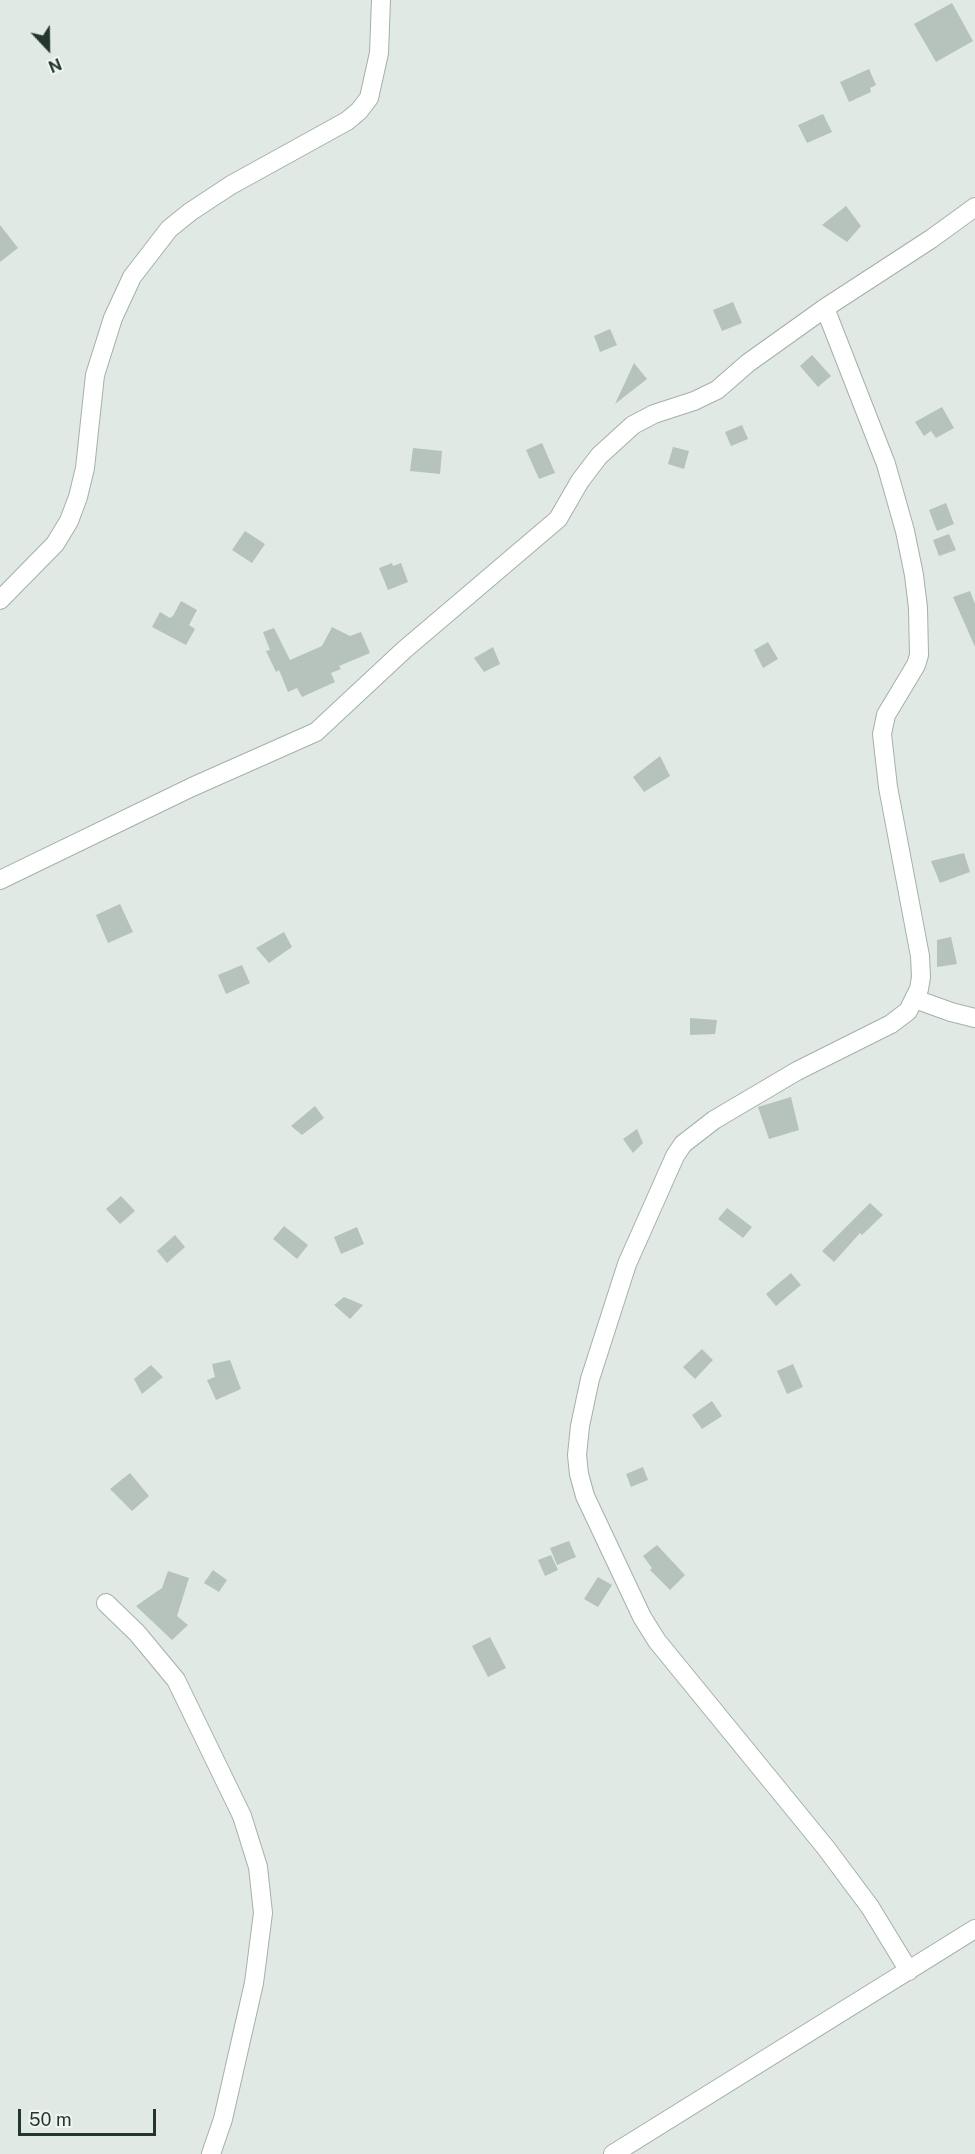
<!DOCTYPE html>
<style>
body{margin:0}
#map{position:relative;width:975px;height:2154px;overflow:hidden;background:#e0e9e3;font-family:"Public Sans",sans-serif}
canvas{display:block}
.north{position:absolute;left:18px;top:18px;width:60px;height:60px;-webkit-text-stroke:4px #eff6f2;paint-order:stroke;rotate:158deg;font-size:16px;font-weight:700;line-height:24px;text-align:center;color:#23372f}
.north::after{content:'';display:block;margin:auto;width:21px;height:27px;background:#23372f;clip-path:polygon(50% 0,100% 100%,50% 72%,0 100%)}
.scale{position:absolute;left:18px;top:2109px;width:138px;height:27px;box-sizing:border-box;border:3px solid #23372f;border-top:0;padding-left:8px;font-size:18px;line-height:21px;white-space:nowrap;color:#23372f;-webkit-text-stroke:4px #eff6f2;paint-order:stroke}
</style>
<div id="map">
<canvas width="975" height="2154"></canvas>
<div class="north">N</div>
<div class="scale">50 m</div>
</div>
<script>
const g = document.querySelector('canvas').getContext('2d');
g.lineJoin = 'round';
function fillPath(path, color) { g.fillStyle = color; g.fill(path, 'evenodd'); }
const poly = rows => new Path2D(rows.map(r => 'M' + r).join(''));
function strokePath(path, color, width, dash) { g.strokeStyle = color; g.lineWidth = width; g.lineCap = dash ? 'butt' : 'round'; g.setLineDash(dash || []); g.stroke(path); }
fillPath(poly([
 [952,3,973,41,936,62,914,24],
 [869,69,876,85,870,88,871,92,849,102,840,82],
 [823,114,832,132,807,143,798,125],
 [846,206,861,226,847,242,822,225],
 [0,225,18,248,0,262],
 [733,302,742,323,722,331,713,310],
 [610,329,617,345,600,352,594,336],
 [812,355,831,376,818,387,800,366],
 [634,363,647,379,615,404],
 [942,407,954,428,936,438,931,431,924,436,915,422],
 [742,425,748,439,731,446,725,432],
 [542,443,555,473,539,479,526,450],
 [673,447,689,451,684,469,668,464],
 [413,448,442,451,440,474,410,471],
 [946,503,954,524,937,531,929,510],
 [245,531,265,544,252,563,232,550],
 [949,534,956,550,939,556,933,540],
 [392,563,393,566,401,563,408,582,388,590,379,568],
 [970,591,975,604,975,647,953,597],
 [181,601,197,610,189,625,195,629,186,645,152,627,160,612,170,618,173,616],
 [332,627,350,636,361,632,370,653,339,666,341,669,331,673,335,682,302,697,297,688,288,692,279,670,276,672,266,651,270,650,263,632,274,628,290,660,322,646],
 [768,642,778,659,763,668,754,650],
 [493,647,500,664,484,672,474,658],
 [660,756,670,776,644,792,633,777],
 [964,853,970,872,940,883,931,861],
 [120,904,133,932,108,943,96,915],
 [284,932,292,947,269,963,256,948],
 [951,937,957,964,937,967,937,940],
 [242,965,250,983,226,994,218,975],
 [690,1018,717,1020,715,1034,690,1035],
 [791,1097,799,1130,769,1139,758,1107],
 [315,1106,324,1118,302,1135,291,1126],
 [637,1129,643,1143,633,1153,623,1139],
 [121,1196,135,1211,120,1224,106,1209],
 [870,1203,883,1215,862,1235,860,1233,834,1262,822,1251],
 [727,1208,752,1227,743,1238,718,1219],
 [284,1226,308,1245,297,1259,273,1239],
 [357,1227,364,1244,341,1254,334,1237],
 [175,1235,185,1247,167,1263,157,1251],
 [791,1273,801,1285,776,1306,766,1294],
 [344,1297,363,1305,350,1319,334,1305],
 [702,1349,713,1360,695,1379,683,1367],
 [230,1360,241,1389,216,1400,207,1380,215,1377,212,1364],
 [793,1364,803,1387,787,1394,777,1371],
 [151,1365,163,1377,142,1394,134,1379],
 [712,1401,722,1416,702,1429,692,1415],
 [643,1467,648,1480,631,1487,626,1474],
 [130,1473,149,1496,132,1511,110,1489],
 [569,1541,576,1557,557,1565,550,1548],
 [657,1545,685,1575,670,1590,650,1570,652,1568,643,1556],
 [551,1555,558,1570,545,1576,538,1560],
 [213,1570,227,1580,219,1592,204,1583],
 [168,1571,189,1578,177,1616,188,1625,172,1640,136,1606,162,1588],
 [598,1577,612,1585,598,1607,584,1599],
 [490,1637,506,1668,488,1677,472,1646]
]), '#b5c3bc');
const minor = poly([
 [825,308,886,464,905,531,914,575,918,608,919,655,916,665,886,715,882,734,888,787,920,956,921,977,919,989,908,1011,891,1024,797,1071,714,1120,683,1144,675,1156,627,1264,590,1379,580,1426,577,1455,579,1474,585,1496,642,1617,657,1641,826,1848,870,1907,909,1971],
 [0,600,55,544,69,521,78,497,85,468,95,375,113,318,132,277,169,229,190,212,231,185,347,121,359,111,369,98,379,53,381,0],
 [0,880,192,787,316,732,404,650,558,519,580,481,599,456,633,425,654,414,694,401,717,390,748,363,825,308,931,239,975,207],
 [915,999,951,1012,975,1018],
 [106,1603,137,1633,176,1680,242,1816,258,1867,263,1913,254,1983,223,2119,211,2154],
 [613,2154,975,1929]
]);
strokePath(minor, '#a4b0a9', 20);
strokePath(minor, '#fff', 18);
</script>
